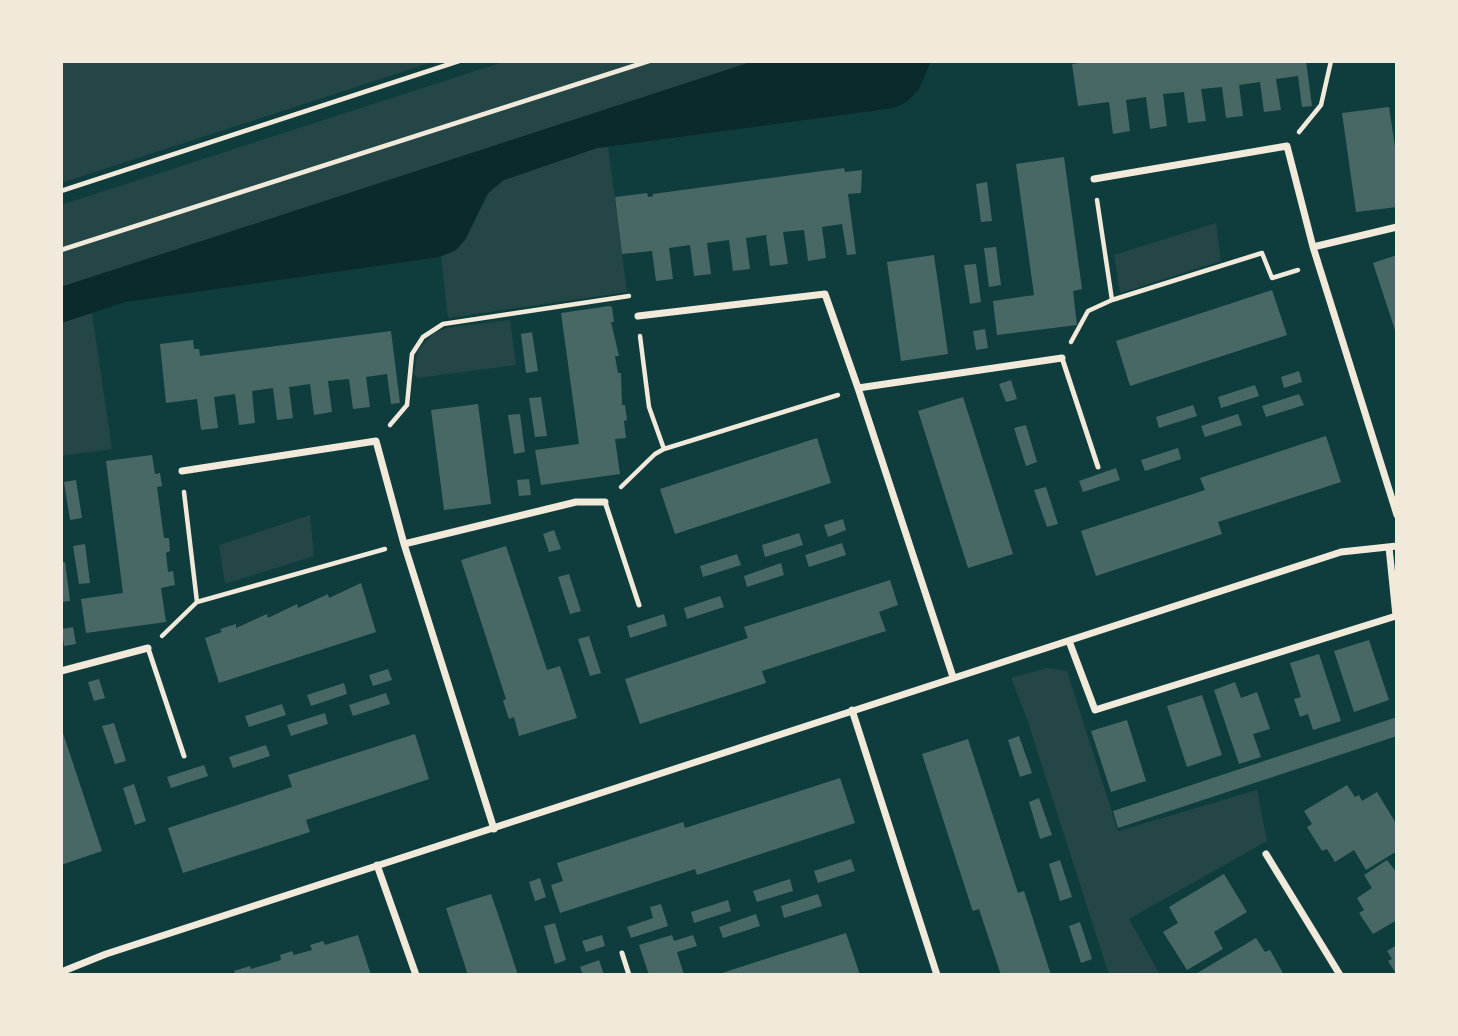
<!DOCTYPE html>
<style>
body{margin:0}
#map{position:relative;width:1458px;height:1036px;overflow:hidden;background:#0f3d3e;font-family:Rubik,sans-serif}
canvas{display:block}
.frame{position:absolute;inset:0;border:63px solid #f1e9da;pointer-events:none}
</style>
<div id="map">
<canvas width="1458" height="1036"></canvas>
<div class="frame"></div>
</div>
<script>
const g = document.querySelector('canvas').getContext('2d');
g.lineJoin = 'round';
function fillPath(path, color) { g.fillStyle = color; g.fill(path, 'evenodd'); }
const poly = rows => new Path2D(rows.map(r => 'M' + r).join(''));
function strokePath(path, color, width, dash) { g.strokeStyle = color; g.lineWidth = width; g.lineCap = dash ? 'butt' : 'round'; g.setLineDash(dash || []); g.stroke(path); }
fillPath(poly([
 [61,61,436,61,61,183],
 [506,61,754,61,61,287,61,205],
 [608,147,627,292,448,318,441,257,456,250,465,240,491,189,504,180,597,148],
 [1216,223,1221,261,1120,293,1114,255],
 [92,313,112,449,61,456,61,323],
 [510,320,516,365,418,378,414,374,418,350,434,333,446,328],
 [310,515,314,556,225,584,219,545],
 [1047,668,1067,671,1118,831,1257,790,1267,841,1129,919,1160,975,1109,975,1026,716,1011,678]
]), '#244646');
fillPath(poly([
 [754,61,931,61,919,89,907,102,894,108,597,148,504,180,487,194,465,240,456,250,439,257,125,302,61,323,61,287]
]), '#0a2a2b');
fillPath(poly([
 [1095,61,1306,61,1312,106,1302,107,1298,76,1276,79,1281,110,1264,112,1260,82,1239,85,1243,116,1226,118,1222,87,1201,89,1206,121,1188,123,1184,92,1163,94,1167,126,1150,129,1146,97,1126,100,1130,131,1113,134,1109,102,1078,106,1072,64],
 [1389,107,1397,160,1397,207,1356,212,1342,113],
 [1064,157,1082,289,1073,291,1077,325,997,335,993,301,1034,295,1016,164],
 [844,168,845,172,862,170,861,193,848,194,856,254,847,255,842,224,822,227,826,258,808,261,804,230,783,232,788,264,770,266,766,235,746,238,750,269,733,271,729,240,707,243,711,274,694,276,690,245,669,248,673,279,656,281,652,251,622,254,615,197,647,193,648,197,653,196,653,194],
 [987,182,992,221,981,222,976,184],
 [996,247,1001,285,989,287,984,248],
 [934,255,948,354,901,361,887,262],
 [1397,255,1397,333,1396,333,1373,263],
 [976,264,981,302,970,304,964,265],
 [1272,290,1287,335,1130,386,1116,341],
 [609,306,612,307,614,322,611,322,619,356,615,356,618,373,621,373,622,405,625,405,627,420,624,421,626,438,615,439,620,474,541,485,535,450,579,444,561,313],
 [985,329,988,348,976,350,973,331],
 [391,331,400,403,391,404,387,374,366,377,370,407,353,409,349,379,328,381,332,412,314,415,310,384,289,387,293,418,277,420,273,388,252,391,255,423,239,425,235,394,214,397,218,428,201,430,197,399,166,403,160,344,193,340,194,349,199,349,200,356],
 [532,332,538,371,526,373,521,334],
 [1299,371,1302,382,1284,388,1281,377],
 [1011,380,1017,399,1006,402,999,384],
 [1255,385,1259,396,1221,408,1218,397],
 [1299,394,1304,405,1266,417,1262,406],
 [541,397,547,436,535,437,529,398],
 [963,397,1013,554,968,568,918,411],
 [478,404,491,504,444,510,431,410],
 [1193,405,1197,416,1159,428,1156,417],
 [520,414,525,452,514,454,508,415],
 [1238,414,1242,425,1205,437,1201,426],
 [1026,425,1037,462,1026,466,1014,428],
 [1326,436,1341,482,1218,522,1222,534,1096,576,1081,531,1205,490,1200,478],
 [817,438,831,483,675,534,660,489],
 [1178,448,1181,459,1145,471,1141,460],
 [152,455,155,474,160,473,162,486,157,487,164,538,169,538,170,551,166,553,168,572,173,571,175,585,161,588,166,622,86,633,81,599,123,593,106,461],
 [1116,468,1120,480,1083,492,1079,481],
 [529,479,531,495,519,496,517,480],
 [76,480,82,518,70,520,64,482],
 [1046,487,1058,524,1047,527,1034,490],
 [843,519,846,530,828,537,824,525],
 [554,530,561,549,549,552,543,534],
 [799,533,803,545,765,557,762,545],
 [842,543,846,555,809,567,805,555],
 [85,544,90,583,79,584,73,546],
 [506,546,547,670,560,666,577,718,519,736,514,717,509,719,503,701,506,699,461,560],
 [737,554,741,565,703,577,700,566],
 [65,562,70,601,61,602,61,563],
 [781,563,784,575,747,587,744,576],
 [569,574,581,611,570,614,558,577],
 [890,580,898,605,879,612,886,631,762,671,766,683,640,724,625,679,748,638,744,627],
 [361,583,376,632,219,683,205,638,222,632,220,629,236,624,236,628,267,614,268,618,297,604,298,608,328,594,329,598],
 [720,596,724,607,687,619,684,608],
 [664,614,667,626,630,638,627,626],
 [73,627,76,644,64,646,62,629],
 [589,636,601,673,590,676,578,639],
 [1369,640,1389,700,1354,712,1334,651],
 [1319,654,1341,721,1313,730,1308,714,1300,717,1294,699,1301,697,1290,663],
 [388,669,392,680,373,686,369,675],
 [99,679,105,698,94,701,88,682],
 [1235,682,1241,698,1257,692,1270,729,1253,734,1261,757,1239,764,1214,690],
 [344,683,347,694,311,706,307,695],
 [386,693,390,704,353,716,349,705],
 [1202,695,1222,755,1187,767,1167,706],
 [282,704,286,715,249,727,245,716],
 [325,713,328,724,291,736,287,725],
 [1397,717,1397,736,1118,828,1113,811],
 [1127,720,1146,781,1111,792,1091,731],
 [114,723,126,761,115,764,102,726],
 [61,727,102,851,61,865],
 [415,734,429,779,306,820,310,832,183,873,168,828,292,787,288,775],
 [1019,736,1032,773,1020,777,1008,740],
 [968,739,1018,893,1024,891,1051,975,1001,975,979,909,973,911,972,909,922,754],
 [266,745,270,756,233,768,229,757],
 [204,765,208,776,171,788,167,777],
 [840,778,855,823,697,875,695,869,560,913,551,885,563,881,557,863,683,822,685,828],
 [134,784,146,821,135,825,123,788],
 [1347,785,1355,797,1359,795,1362,801,1377,792,1397,825,1397,851,1366,870,1354,850,1335,862,1327,849,1322,851,1307,827,1312,824,1304,811],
 [1039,798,1052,835,1040,839,1029,802],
 [851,859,855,871,818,883,814,871],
 [1060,860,1072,897,1060,901,1049,864],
 [1387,860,1397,873,1397,920,1373,934,1359,913,1364,910,1357,898,1372,888,1364,875],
 [1224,874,1247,912,1214,932,1223,949,1187,970,1163,932,1178,923,1169,907],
 [540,878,546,897,535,901,529,882],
 [790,879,793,891,757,902,753,891],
 [491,894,502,926,518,975,468,975,446,908],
 [818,894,822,906,784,918,781,906],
 [728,900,731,911,694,923,691,912],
 [661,904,668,926,631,938,627,927,653,918,650,907],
 [756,914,760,926,723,938,719,927],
 [1080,922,1092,959,1081,963,1069,926],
 [555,923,566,960,555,964,544,926],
 [846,933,860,975,719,975,719,974],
 [358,935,371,975,236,975,234,971,250,966,251,969,281,960,280,955,292,951,294,955,312,950,310,945,323,941,325,945],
 [602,935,605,946,586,952,582,941],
 [672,935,674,941,693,935,697,946,677,952,684,975,649,975,639,945],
 [1256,938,1265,952,1270,950,1284,975,1194,975],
 [1397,945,1397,975,1388,961,1392,959,1387,951],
 [599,960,604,975,583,975,580,967]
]), '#486865');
strokePath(poly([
 [1299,132,1321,105,1331,61],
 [61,191,459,61],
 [61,250,649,61],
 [1112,300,1262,253,1272,278,1298,270],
 [640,336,649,407,664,449],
 [1071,342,1088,311,1112,300,1097,200],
 [390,425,407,405,412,354,423,337,443,324,629,296],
 [621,487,655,454,664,449,838,395],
 [197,602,385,549],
 [162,636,197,602,184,492]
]), '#f1e9da', 4.5);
strokePath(poly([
 [1062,358,1098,467],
 [605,502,639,605],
 [148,648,184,756],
 [622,953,629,975]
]), '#f1e9da', 5);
strokePath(poly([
 [1094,179,1287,146,1313,247,1397,515],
 [1313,247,1397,227],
 [638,316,825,294,858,388,953,677],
 [858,388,1062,358],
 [182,471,376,441,404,544,494,829],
 [404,544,576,502,605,502],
 [1069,641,1095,710,1396,616,1389,547],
 [61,671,148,648],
 [852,710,937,975],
 [1266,854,1340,975],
 [377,865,416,975],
 [61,972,106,954,1341,552,1397,546]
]), '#f1e9da', 7);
</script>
